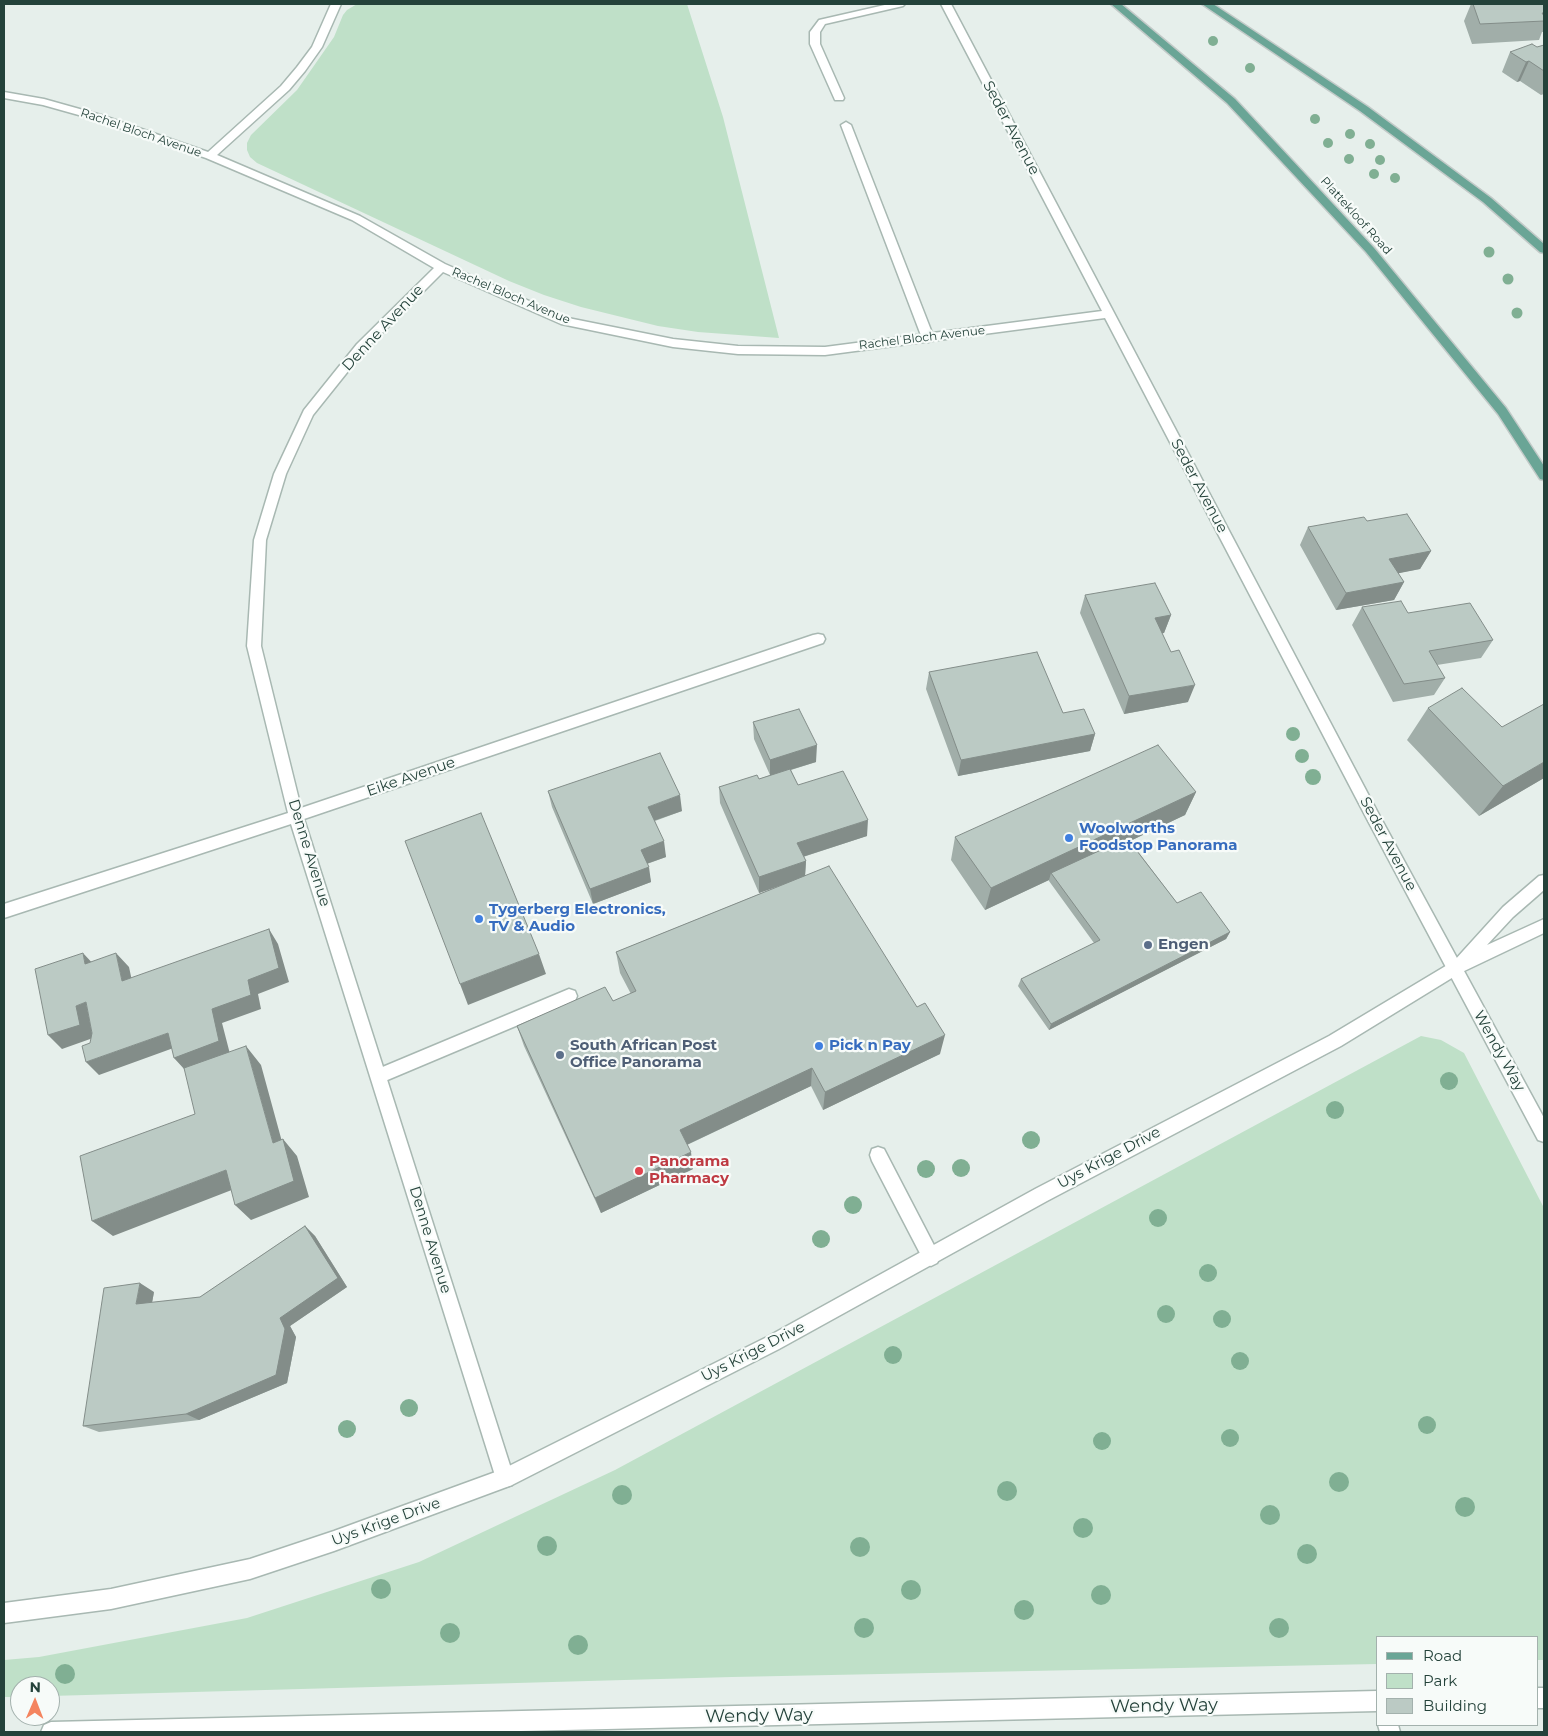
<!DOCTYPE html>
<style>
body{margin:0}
#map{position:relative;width:1548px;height:1736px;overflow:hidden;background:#e6efeb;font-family:Montserrat,sans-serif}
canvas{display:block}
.frame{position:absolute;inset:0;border:5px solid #24423a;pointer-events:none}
.legend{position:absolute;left:1376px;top:1636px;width:162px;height:90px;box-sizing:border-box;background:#f7fbf9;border:1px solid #a3b1ad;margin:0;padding:6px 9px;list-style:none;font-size:15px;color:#24423a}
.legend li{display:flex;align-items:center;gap:10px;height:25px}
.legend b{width:25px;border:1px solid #a3b1ad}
.north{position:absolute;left:10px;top:1676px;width:50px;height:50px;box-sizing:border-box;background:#f7fbf9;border:1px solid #a3b1ad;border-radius:50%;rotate:1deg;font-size:14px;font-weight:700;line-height:20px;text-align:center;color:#24423a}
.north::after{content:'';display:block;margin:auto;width:18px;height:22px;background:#f4845f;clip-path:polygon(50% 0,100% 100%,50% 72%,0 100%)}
</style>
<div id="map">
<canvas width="1548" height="1736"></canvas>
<div class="frame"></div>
<ul class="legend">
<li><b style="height:6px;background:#6aa596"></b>Road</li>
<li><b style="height:14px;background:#bfe0c8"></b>Park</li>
<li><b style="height:14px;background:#bbcac4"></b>Building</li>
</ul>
<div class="north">N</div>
</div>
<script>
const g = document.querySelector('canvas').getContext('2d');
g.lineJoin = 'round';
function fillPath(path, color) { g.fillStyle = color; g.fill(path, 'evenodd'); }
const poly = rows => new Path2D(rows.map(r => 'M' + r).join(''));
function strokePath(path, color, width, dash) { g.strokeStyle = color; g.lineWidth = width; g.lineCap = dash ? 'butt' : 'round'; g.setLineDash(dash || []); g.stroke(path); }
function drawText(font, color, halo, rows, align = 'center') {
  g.font = font + ' Montserrat,sans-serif'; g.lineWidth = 4.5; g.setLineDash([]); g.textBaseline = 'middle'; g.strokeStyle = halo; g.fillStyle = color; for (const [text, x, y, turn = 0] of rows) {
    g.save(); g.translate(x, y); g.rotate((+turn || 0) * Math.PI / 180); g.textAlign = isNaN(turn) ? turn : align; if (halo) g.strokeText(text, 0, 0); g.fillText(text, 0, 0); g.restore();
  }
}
fillPath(poly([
 [357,4,687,4,723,117,779,338,698,332,658,326,581,307,544,295,509,281,257,163,250,157,247,150,247,143,251,135,297,90,334,37,343,15,347,10],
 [1421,1036,1441,1040,1464,1053,1544,1208,1544,1660,1537,1660,1537,1637,1377,1637,1377,1664,732,1677,50,1696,50,1686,20,1686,20,1697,4,1697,4,1660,39,1657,247,1618,419,1562,615,1470]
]), '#bfe0c8');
const service = poly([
 [846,122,851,125,934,338,932,341,928,342,922,338,841,125,846,122],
 [569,989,575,991,577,996,575,1001,385,1081,379,1084,373,1081,371,1076,373,1071,569,989],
 [878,1147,884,1149,937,1251,940,1257,937,1263,931,1266,925,1263,872,1161,870,1155,872,1149,878,1147]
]);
const minor = poly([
 [331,4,341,4,322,47,305,71,289,90,217,155,360,216,445,264,568,318,673,339,738,346,825,347,1102,311,941,4,951,4,1377,811,1544,1118,1544,1142,1538,1140,1367,819,1105,318,825,355,738,354,673,347,561,324,443,272,365,350,313,415,286,474,266,540,261,646,301,808,813,635,818,634,823,635,825,639,823,643,304,819,514,1478,512,1485,505,1487,498,1485,291,824,4,918,4,904,288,813,247,646,254,540,274,474,304,410,357,344,434,268,352,220,206,158,93,119,43,105,4,98,4,92,44,99,101,115,208,152,281,86,297,67,312,47,331,4],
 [889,4,905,4,903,6,825,24,820,32,820,44,844,98,843,100,835,100,810,44,810,32,819,20,889,4],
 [1537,1688,1544,1688,1544,1708,1537,1708,1537,1688],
 [1377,1691,1377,1711,478,1732,41,1732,44,1725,51,1722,1377,1691],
 [1378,1725,1398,1725,1400,1732,1380,1732,1378,1725]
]);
const tertiary = poly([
 [1544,875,1544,890,1513,917,1487,945,1544,919,1544,933,1460,973,1341,1046,1047,1201,779,1349,512,1485,334,1551,250,1579,111,1609,4,1623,4,1603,111,1589,250,1559,334,1531,501,1470,767,1337,1035,1189,1329,1036,1454,961,1503,907,1539,876,1544,875]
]);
const primary = poly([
 [1111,4,1121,4,1235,99,1374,248,1506,408,1544,466,1544,480,1540,479,1498,414,1366,252,1227,103,1111,4],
 [1202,4,1213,4,1368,107,1491,198,1544,244,1544,253,1540,252,1483,202,1360,111,1202,4]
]);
strokePath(service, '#a8b8b2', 3);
strokePath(minor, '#a8b8b2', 3);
strokePath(tertiary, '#a8b8b2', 3);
strokePath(primary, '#c2cac8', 3);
fillPath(service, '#fff');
fillPath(minor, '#fff');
fillPath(tertiary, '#fff');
fillPath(primary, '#6aa596');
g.fillStyle = '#80af93';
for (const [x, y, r] of [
 [1213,41,5],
 [1250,68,5],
 [1315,119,5],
 [1350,134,5],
 [1328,143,5],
 [1370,144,5],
 [1349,159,5],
 [1380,160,5],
 [1374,174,5],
 [1395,178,5],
 [1489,252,5.5],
 [1508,279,5.5],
 [1517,313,5.5],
 [1293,734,7],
 [1302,756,7],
 [1313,777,8],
 [1449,1081,9],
 [1335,1110,9],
 [1031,1140,9],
 [961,1168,9],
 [926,1169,9],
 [853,1205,9],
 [1158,1218,9],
 [821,1239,9],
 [1208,1273,9],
 [1166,1314,9],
 [1222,1319,9],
 [893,1355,9],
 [1240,1361,9],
 [409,1408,9],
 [1427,1425,9],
 [347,1429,9],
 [1230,1438,9],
 [1102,1441,9],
 [1339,1482,10],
 [1007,1491,10],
 [622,1495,10],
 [1465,1507,10],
 [1270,1515,10],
 [1083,1528,10],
 [547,1546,10],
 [860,1547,10],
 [1307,1554,10],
 [381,1589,10],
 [911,1590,10],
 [1101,1595,10],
 [1024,1610,10],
 [864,1628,10],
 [1279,1628,10],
 [450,1633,10],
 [578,1645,10],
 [65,1674,10]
]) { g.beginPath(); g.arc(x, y, r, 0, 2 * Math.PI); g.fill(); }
fillPath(poly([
 [1471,4,1544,4,1544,32,1542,32,1539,40,1472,44,1464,21],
 [1544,45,1544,94,1541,95,1520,81,1517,82,1502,72,1510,52,1537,47],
 [1367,521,1431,551,1420,569,1398,573,1404,582,1394,600,1336,610,1300,545,1308,527],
 [1085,595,1171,615,1164,633,1162,633,1188,702,1124,714,1080,613],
 [1362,607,1408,613,1493,640,1481,658,1437,665,1445,678,1434,695,1393,702,1352,625],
 [929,672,1063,713,1095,734,1090,751,958,776,926,689],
 [1428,708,1502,727,1544,778,1479,816,1407,740],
 [753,722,816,762,791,770,798,785,867,836,803,857,806,861,805,875,940,1054,823,1110,811,1086,687,1145,693,1169,601,1213,524,1046,517,1026,613,1001,631,994,620,973,616,952,784,884,759,893,720,803,719,787,759,779,770,775,754,739],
 [548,791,682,811,655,821,666,857,647,864,651,882,593,904,552,807],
 [1196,792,1185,815,1130,841,1177,903,1230,932,1226,939,1049,1030,1018,986,1021,979,1094,943,1049,881,1049,880,985,910,951,860,955,837],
 [305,1226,315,1236,347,1287,290,1326,296,1337,287,1383,199,1420,99,1432,83,1426,154,1292,152,1303,200,1297]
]), '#a1aea9');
fillPath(poly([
 [1529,61,1520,81,1517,82,1526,62],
 [1431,551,1420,569,1380,577,1389,559],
 [1404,582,1394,600,1336,610,1346,593],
 [1171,615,1164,633,1149,636,1155,618],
 [1195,685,1188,702,1124,714,1129,696],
 [1095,734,1090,751,958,776,961,760],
 [817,745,816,762,770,776,770,760],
 [1544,762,1544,778,1479,816,1503,786],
 [1196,792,1185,815,1054,877,1051,873,1049,880,985,910,991,888],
 [680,795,682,811,650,822,648,807],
 [868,820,867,836,796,859,797,843],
 [664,841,666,857,643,865,641,850],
 [806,861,805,877,759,893,759,877],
 [649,867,651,882,593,904,590,889],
 [269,929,278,944,289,982,258,994,261,1009,222,1023,230,1054,185,1070,174,1058,212,1009,248,980],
 [1230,932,1226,939,1049,1030,1051,1024],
 [83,953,96,967,85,964],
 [116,953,129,967,135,995,122,981],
 [539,954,546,974,468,1005,460,984],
 [86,1002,93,1038,62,1049,48,1035,76,1006],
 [168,1033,179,1046,99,1075,86,1062],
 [945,1035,940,1054,823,1110,825,1092],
 [246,1046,261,1065,287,1160,273,1143],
 [812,1068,811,1086,682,1147,680,1130],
 [283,1139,297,1156,309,1197,251,1220,235,1205],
 [691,1152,693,1169,601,1213,595,1198],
 [226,1170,242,1186,113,1236,92,1221],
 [305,1226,315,1236,347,1287,290,1326,296,1337,287,1383,199,1420,186,1414,280,1318],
 [140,1283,154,1292,150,1313,136,1304]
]), '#838d89');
const building = poly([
 [1473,4,1544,4,1544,13,1542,13,1544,16,1544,21,1480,24,1473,4],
 [1532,44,1537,47,1544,45,1544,71,1529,61,1526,62,1510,52,1532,44],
 [1407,514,1431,551,1389,559,1404,582,1346,593,1308,527,1364,517,1367,521,1407,514],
 [1155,583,1171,615,1155,618,1171,652,1179,650,1195,685,1129,696,1085,595,1155,583],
 [1401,601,1408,613,1470,603,1493,640,1429,651,1445,678,1404,684,1362,607,1401,601],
 [1037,652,1063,713,1084,709,1095,734,961,760,929,672,1037,652],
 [1462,688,1502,727,1544,704,1544,762,1503,786,1428,708,1462,688],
 [799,709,817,745,770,760,753,722,799,709],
 [1158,745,1196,792,991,888,955,837,1158,745],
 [660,753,680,795,648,807,664,841,641,850,649,867,590,889,548,791,660,753],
 [790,769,798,785,843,771,868,820,797,843,806,861,759,877,719,787,757,775,759,779,790,769],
 [481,813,539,954,460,984,405,841,481,813],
 [1127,838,1177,903,1201,892,1230,932,1051,1024,1021,979,1100,940,1051,873,1127,838],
 [829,866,917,1007,925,1003,945,1035,825,1092,812,1068,680,1130,691,1152,595,1198,517,1026,605,987,613,1001,636,991,616,952,829,866],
 [269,929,279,968,248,980,251,995,212,1009,219,1041,174,1058,168,1033,86,1062,82,1046,90,1043,92,1033,86,1002,76,1006,80,1025,48,1035,35,969,83,953,85,964,116,953,122,981,269,929],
 [246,1046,273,1143,283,1139,294,1181,235,1205,226,1170,92,1221,80,1156,195,1114,184,1068,246,1046],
 [305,1226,338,1278,280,1318,285,1329,276,1375,186,1414,83,1426,104,1288,140,1283,136,1304,200,1297,305,1226]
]);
fillPath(building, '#bbcac4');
strokePath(building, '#838d89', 1);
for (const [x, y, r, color] of [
 [1069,838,5,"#3f7fe0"],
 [479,919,5,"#3f7fe0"],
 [1148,945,5,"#5c6f8a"],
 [819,1046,5,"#3f7fe0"],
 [560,1055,5,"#5c6f8a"],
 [639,1171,5,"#e0444e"]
]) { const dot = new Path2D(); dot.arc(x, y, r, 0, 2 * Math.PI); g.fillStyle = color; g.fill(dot); strokePath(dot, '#f7fbf9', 2); }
drawText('12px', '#24423a', '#f7fbf9', [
 ["Rachel Bloch Avenue",141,133,19],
 ["Plattekloof Road",1356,216,48],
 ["Rachel Bloch Avenue",511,296,23],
 ["Rachel Bloch Avenue",922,338,-7]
]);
drawText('15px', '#24423a', '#f7fbf9', [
 ["Seder Avenue",1011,128,62],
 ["Denne Avenue",383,328,-47],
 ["Seder Avenue",1199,486,62],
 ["Eike Avenue",411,777,-19],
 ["Seder Avenue",1388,844,62],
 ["Denne Avenue",309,853,73],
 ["Wendy Way",1499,1051,61],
 ["Uys Krige Drive",1109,1158,-28],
 ["Denne Avenue",430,1240,73],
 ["Uys Krige Drive",753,1352,-27],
 ["Uys Krige Drive",386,1522,-20]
]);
drawText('bold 15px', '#366cbe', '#f7fbf9', [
 ["Woolworths",1079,829],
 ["Foodstop Panorama",1079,846],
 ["Tygerberg Electronics,",489,910],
 ["TV & Audio",489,927],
 ["Pick n Pay",829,1046]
], 'left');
drawText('bold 15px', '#4e5e75', '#f7fbf9', [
 ["Engen",1158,945],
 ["South African Post",570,1046],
 ["Office Panorama",570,1063]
], 'left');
drawText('bold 15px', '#be3a42', '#f7fbf9', [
 ["Panorama",649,1162],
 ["Pharmacy",649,1179]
], 'left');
drawText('18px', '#24423a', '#f7fbf9', [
 ["Wendy Way",1164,1706,-1],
 ["Wendy Way",759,1716,-1]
]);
</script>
